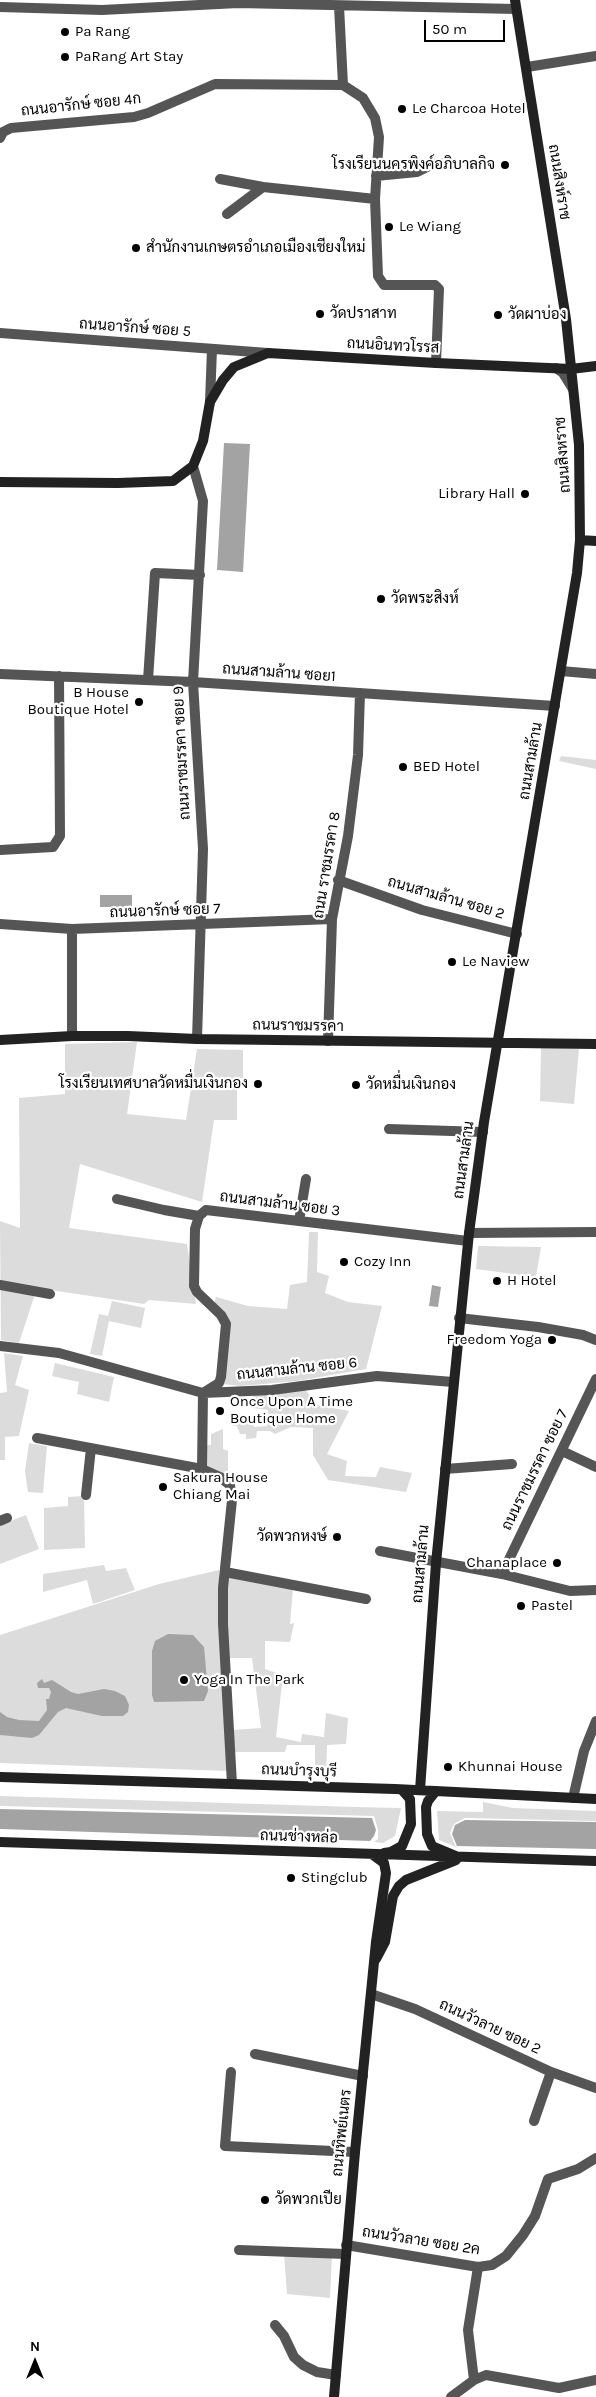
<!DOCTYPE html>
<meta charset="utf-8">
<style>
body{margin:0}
#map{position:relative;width:596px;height:2397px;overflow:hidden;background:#fff;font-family:Karla,sans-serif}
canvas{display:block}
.north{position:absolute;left:10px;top:2337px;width:50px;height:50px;-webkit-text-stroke:4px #fff;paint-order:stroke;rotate:0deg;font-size:14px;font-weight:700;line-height:20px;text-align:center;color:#000}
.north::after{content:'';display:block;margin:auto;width:18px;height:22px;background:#000;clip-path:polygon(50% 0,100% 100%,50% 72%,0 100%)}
.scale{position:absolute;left:424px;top:20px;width:81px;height:22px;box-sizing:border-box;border:2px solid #000;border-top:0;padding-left:6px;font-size:15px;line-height:18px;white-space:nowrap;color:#000;-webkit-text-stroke:4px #fff;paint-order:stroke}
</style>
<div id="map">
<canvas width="596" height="2397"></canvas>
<div class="north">N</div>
<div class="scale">50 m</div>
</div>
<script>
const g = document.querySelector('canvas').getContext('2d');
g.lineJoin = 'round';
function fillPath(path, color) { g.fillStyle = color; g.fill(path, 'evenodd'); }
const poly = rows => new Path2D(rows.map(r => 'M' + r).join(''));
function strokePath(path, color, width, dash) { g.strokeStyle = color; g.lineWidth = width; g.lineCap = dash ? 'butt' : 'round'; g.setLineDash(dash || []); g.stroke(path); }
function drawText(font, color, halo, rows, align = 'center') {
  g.font = font + ' Karla,Sarabun,sans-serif'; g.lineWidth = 4.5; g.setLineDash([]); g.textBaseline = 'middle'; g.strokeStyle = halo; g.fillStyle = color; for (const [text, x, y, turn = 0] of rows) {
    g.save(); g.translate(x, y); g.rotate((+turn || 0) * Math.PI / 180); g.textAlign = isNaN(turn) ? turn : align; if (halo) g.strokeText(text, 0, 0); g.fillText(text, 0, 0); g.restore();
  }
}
fillPath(poly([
 [561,756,596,760,596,769,559,761],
 [137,1042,127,1114,186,1120,197,1049,243,1050,243,1078,237,1078,237,1120,214,1120,202,1202,80,1164,69,1228,187,1244,196,1304,149,1300,144,1304,37,1288,19,1343,1,1340,0,1221,20,1228,19,1098,65,1094,65,1044],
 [541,1047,579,1049,574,1104,540,1101],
 [309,1232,318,1232,317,1272,329,1276,325,1293,348,1302,382,1306,366,1369,297,1381,240,1386,223,1384,228,1335,214,1304,216,1297,248,1306,287,1309,290,1285,307,1282],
 [478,1246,541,1247,536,1277,476,1269],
 [112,1301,145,1308,141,1328,109,1321,102,1356,90,1354,99,1314,108,1316],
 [4,1353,23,1356,15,1385,29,1390,19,1436,5,1437,5,1460,0,1460,0,1393,7,1392],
 [55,1363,114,1377,109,1402,77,1394,79,1382,52,1376],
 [304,1388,317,1405,349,1411,327,1454,347,1461,345,1476,376,1477,380,1467,412,1473,406,1492,328,1480,313,1455,313,1428,291,1427,275,1434,270,1431,257,1431,256,1438,246,1439,246,1434,240,1434,237,1426,233,1426,232,1423,253,1420,254,1427,267,1426,268,1410,253,1408,253,1393],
 [223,1429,223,1449,228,1451,228,1476,221,1475,205,1467,205,1445,211,1445,211,1434],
 [29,1443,47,1446,43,1493,28,1492,25,1471],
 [84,1496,85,1548,44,1550,44,1508,68,1506,68,1497],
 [26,1515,39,1549,0,1564,0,1525],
 [104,1565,106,1571,126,1568,135,1590,93,1604,87,1580,43,1592,43,1574],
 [219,1570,228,1771,0,1763,0,1635,159,1584],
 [228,1575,293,1589,290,1624,294,1623,290,1642,265,1641,265,1669,283,1675,276,1737,301,1742,302,1734,324,1737,326,1713,348,1718,346,1744,327,1745,326,1778,315,1777,315,1745,287,1745,285,1752,234,1752,233,1730,261,1728,252,1658,229,1658,226,1590],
 [0,1796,355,1807,401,1808,395,1836,383,1843,374,1842,378,1839,378,1830,374,1816,0,1806],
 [483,1802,513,1808,596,1811,596,1821,465,1818,454,1824,450,1833,456,1847,439,1840,437,1811,483,1812],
 [284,2254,332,2255,330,2298,287,2294]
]), '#dcdcdc');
fillPath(poly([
 [224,443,250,444,243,572,217,570],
 [100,895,132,895,132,907,100,907],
 [432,1285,441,1287,438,1307,429,1306],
 [168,1634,193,1635,204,1647,208,1691,204,1701,154,1702,152,1695,152,1651,155,1641],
 [42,1679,44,1683,52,1680,71,1692,78,1694,104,1689,115,1691,125,1696,129,1705,128,1712,123,1716,102,1716,66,1708,58,1712,39,1735,32,1738,0,1735,0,1712,7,1717,19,1720,39,1721,47,1710,46,1699,49,1699,51,1692,49,1688,38,1688,37,1683],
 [0,1809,372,1818,376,1830,374,1836,370,1841,0,1829],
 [465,1820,596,1822,596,1849,457,1846,452,1834,455,1825]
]), '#a3a3a3');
strokePath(poly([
 [339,6,343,85,363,98,375,118,379,137,375,199,378,276,384,285,435,285,439,289,436,363],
 [0,7,102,10,238,3,516,9],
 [527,67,596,56],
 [0,138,3,132,11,128,134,117,148,113,215,84,343,85],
 [376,176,417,172,433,164,449,163],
 [220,179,263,187],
 [227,214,263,187,375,199],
 [0,333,268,353],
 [556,368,563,373,573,389],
 [210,402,212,349],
 [193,466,203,501,193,682,203,849,197,1039],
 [561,671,596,674],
 [0,674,193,682,555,706],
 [148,680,155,573,200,575],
 [0,850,53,847,60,836,59,676],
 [338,880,422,910,517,934],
 [0,924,72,929,332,919],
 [72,1036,72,929],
 [328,1041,332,919,348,836,358,755,360,693],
 [389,1129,483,1132],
 [117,1199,164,1210,199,1216],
 [299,1221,306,1179],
 [469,1233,596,1232],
 [0,1285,50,1294],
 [459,1318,538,1327,583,1335,596,1340],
 [0,1346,59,1353,203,1393,272,1390,377,1376,453,1382],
 [203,1393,219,1383,221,1377,226,1324,221,1315,197,1292,194,1286,195,1229,199,1216,206,1210,468,1241],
 [37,1438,202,1469,220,1477,230,1485,232,1500,223,1588,223,1624,232,1784],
 [562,1451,596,1467],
 [202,1469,203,1393],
 [445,1469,512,1464],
 [86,1495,91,1448],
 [0,1521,7,1518],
 [380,1551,502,1574,570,1591,596,1590],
 [225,1572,366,1599],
 [502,1574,596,1379],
 [573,1798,584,1751,596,1721],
 [371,1994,415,2009,551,2072,596,2088],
 [255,2054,363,2076],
 [231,2072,225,2146,355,2152],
 [534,2121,551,2072],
 [346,2245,478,2267,492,2265,506,2256,523,2235,535,2216,548,2179,578,2169,596,2158],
 [239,2250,345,2254],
 [275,2325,284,2336,294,2357,303,2365,317,2372,336,2375],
 [474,2380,486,2375,559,2388,596,2380],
 [451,2397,474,2380,468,2330,478,2267]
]), '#555', 10);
strokePath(poly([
 [0,482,118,483,173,481,193,466,203,441,210,402,223,380,234,367,268,353,436,363,571,369,596,366],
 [580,540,596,541],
 [0,1040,72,1036,128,1036,197,1039,596,1044],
 [0,1777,395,1789,596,1799],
 [420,1790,436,1563,469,1233,484,1122,577,573,580,540,579,445,566,319,515,0],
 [436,1791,428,1801,426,1807,427,1834,432,1846,456,1856],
 [0,1842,596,1861],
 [384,1853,391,1852,402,1846,411,1824,410,1799,402,1790],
 [376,1959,385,1942,393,1896,399,1886,406,1880,456,1860],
 [334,2397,355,2152,376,1942,386,1873,384,1863,373,1855]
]), '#222', 10);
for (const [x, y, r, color] of [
 [65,32,5,"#000"],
 [65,57,5,"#000"],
 [402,109,5,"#000"],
 [505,165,5,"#000"],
 [389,227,5,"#000"],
 [136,248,5,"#000"],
 [320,314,5,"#000"],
 [498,315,5,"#000"],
 [525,494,5,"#000"],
 [381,599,5,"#000"],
 [139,702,5,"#000"],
 [403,767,5,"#000"],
 [452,962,5,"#000"],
 [258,1084,5,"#000"],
 [356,1085,5,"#000"],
 [344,1262,5,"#000"],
 [497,1281,5,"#000"],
 [552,1340,5,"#000"],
 [220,1411,5,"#000"],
 [163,1487,5,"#000"],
 [337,1537,5,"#000"],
 [557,1563,5,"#000"],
 [521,1606,5,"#000"],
 [184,1680,5,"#000"],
 [448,1767,5,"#000"],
 [291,1878,5,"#000"],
 [265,2200,5,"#000"]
]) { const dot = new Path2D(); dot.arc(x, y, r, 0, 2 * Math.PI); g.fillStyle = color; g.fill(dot); strokePath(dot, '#fff', 2); }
drawText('15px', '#000', '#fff', [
 ["Pa Rang",75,32],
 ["PaRang Art Stay",75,57],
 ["Le Charcoa Hotel",412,109],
 ["โรงเรียนนครพิงค์อภิบาลกิจ",495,165,"right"],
 ["Le Wiang",399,227],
 ["สำนักงานเกษตรอำเภอเมืองเชียงใหม่",146,248],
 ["วัดปราสาท",330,314],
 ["วัดผาบ่อง",508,315],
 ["Library Hall",515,494,"right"],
 ["วัดพระสิงห์",391,599],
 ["B House",129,693,"right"],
 ["Boutique Hotel",129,710,"right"],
 ["BED Hotel",413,767],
 ["Le Naview",462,962],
 ["โรงเรียนเทศบาลวัดหมื่นเงินกอง",248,1084,"right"],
 ["วัดหมื่นเงินกอง",366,1085],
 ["Cozy Inn",354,1262],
 ["H Hotel",507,1281],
 ["Freedom Yoga",542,1340,"right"],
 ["Once Upon A Time",230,1402],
 ["Boutique Home",230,1419],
 ["Sakura House",173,1478],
 ["Chiang Mai",173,1495],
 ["วัดพวกหงษ์",327,1537,"right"],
 ["Chanaplace",547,1563,"right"],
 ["Pastel",531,1606],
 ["Yoga In The Park",194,1680],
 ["Khunnai House",458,1767],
 ["Stingclub",301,1878],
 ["วัดพวกเปีย",275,2200]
], 'left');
drawText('15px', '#000', '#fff', [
 ["ถนนอารักษ์ ซอย 4ก",81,105,-6],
 ["ถนนสิงห์ราช",559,182,81],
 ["ถนนอารักษ์ ซอย 5",135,328,4],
 ["ถนนอินทวโรรส",393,346,3],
 ["ถนนสิงหราช",563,455,-94],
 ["ถนนสามล้าน ซอย1",279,673,4],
 ["ถนนราชมรรคา ซอย 9",182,753,-93],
 ["ถนนสามล้าน",531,761,-80],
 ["ถนน ราชมรรคา 8",327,865,-81],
 ["ถนนสามล้าน ซอย 2",446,898,16],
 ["ถนนอารักษ์ ซอย 7",165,911,-2],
 ["ถนนราชมรรคา",298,1026,1],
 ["ถนนสามล้าน",464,1160,-82],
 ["ถนนสามล้าน ซอย 3",280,1204,7],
 ["ถนนสามล้าน ซอย 6",297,1369,-6],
 ["ถนนราชมรรคา ซอย 7",535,1470,-64],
 ["ถนนสามล้าน",421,1564,-85],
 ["ถนนบำรุงบุรี",299,1771,2],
 ["ถนนช่างหล่อ",299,1837,2],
 ["ถนนวัวลาย ซอย 2",490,2027,25],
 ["ถนนทิพย์เนตร",342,2133,-84],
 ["ถนนวัวลาย ซอย 2ค",421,2241,9]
]);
</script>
